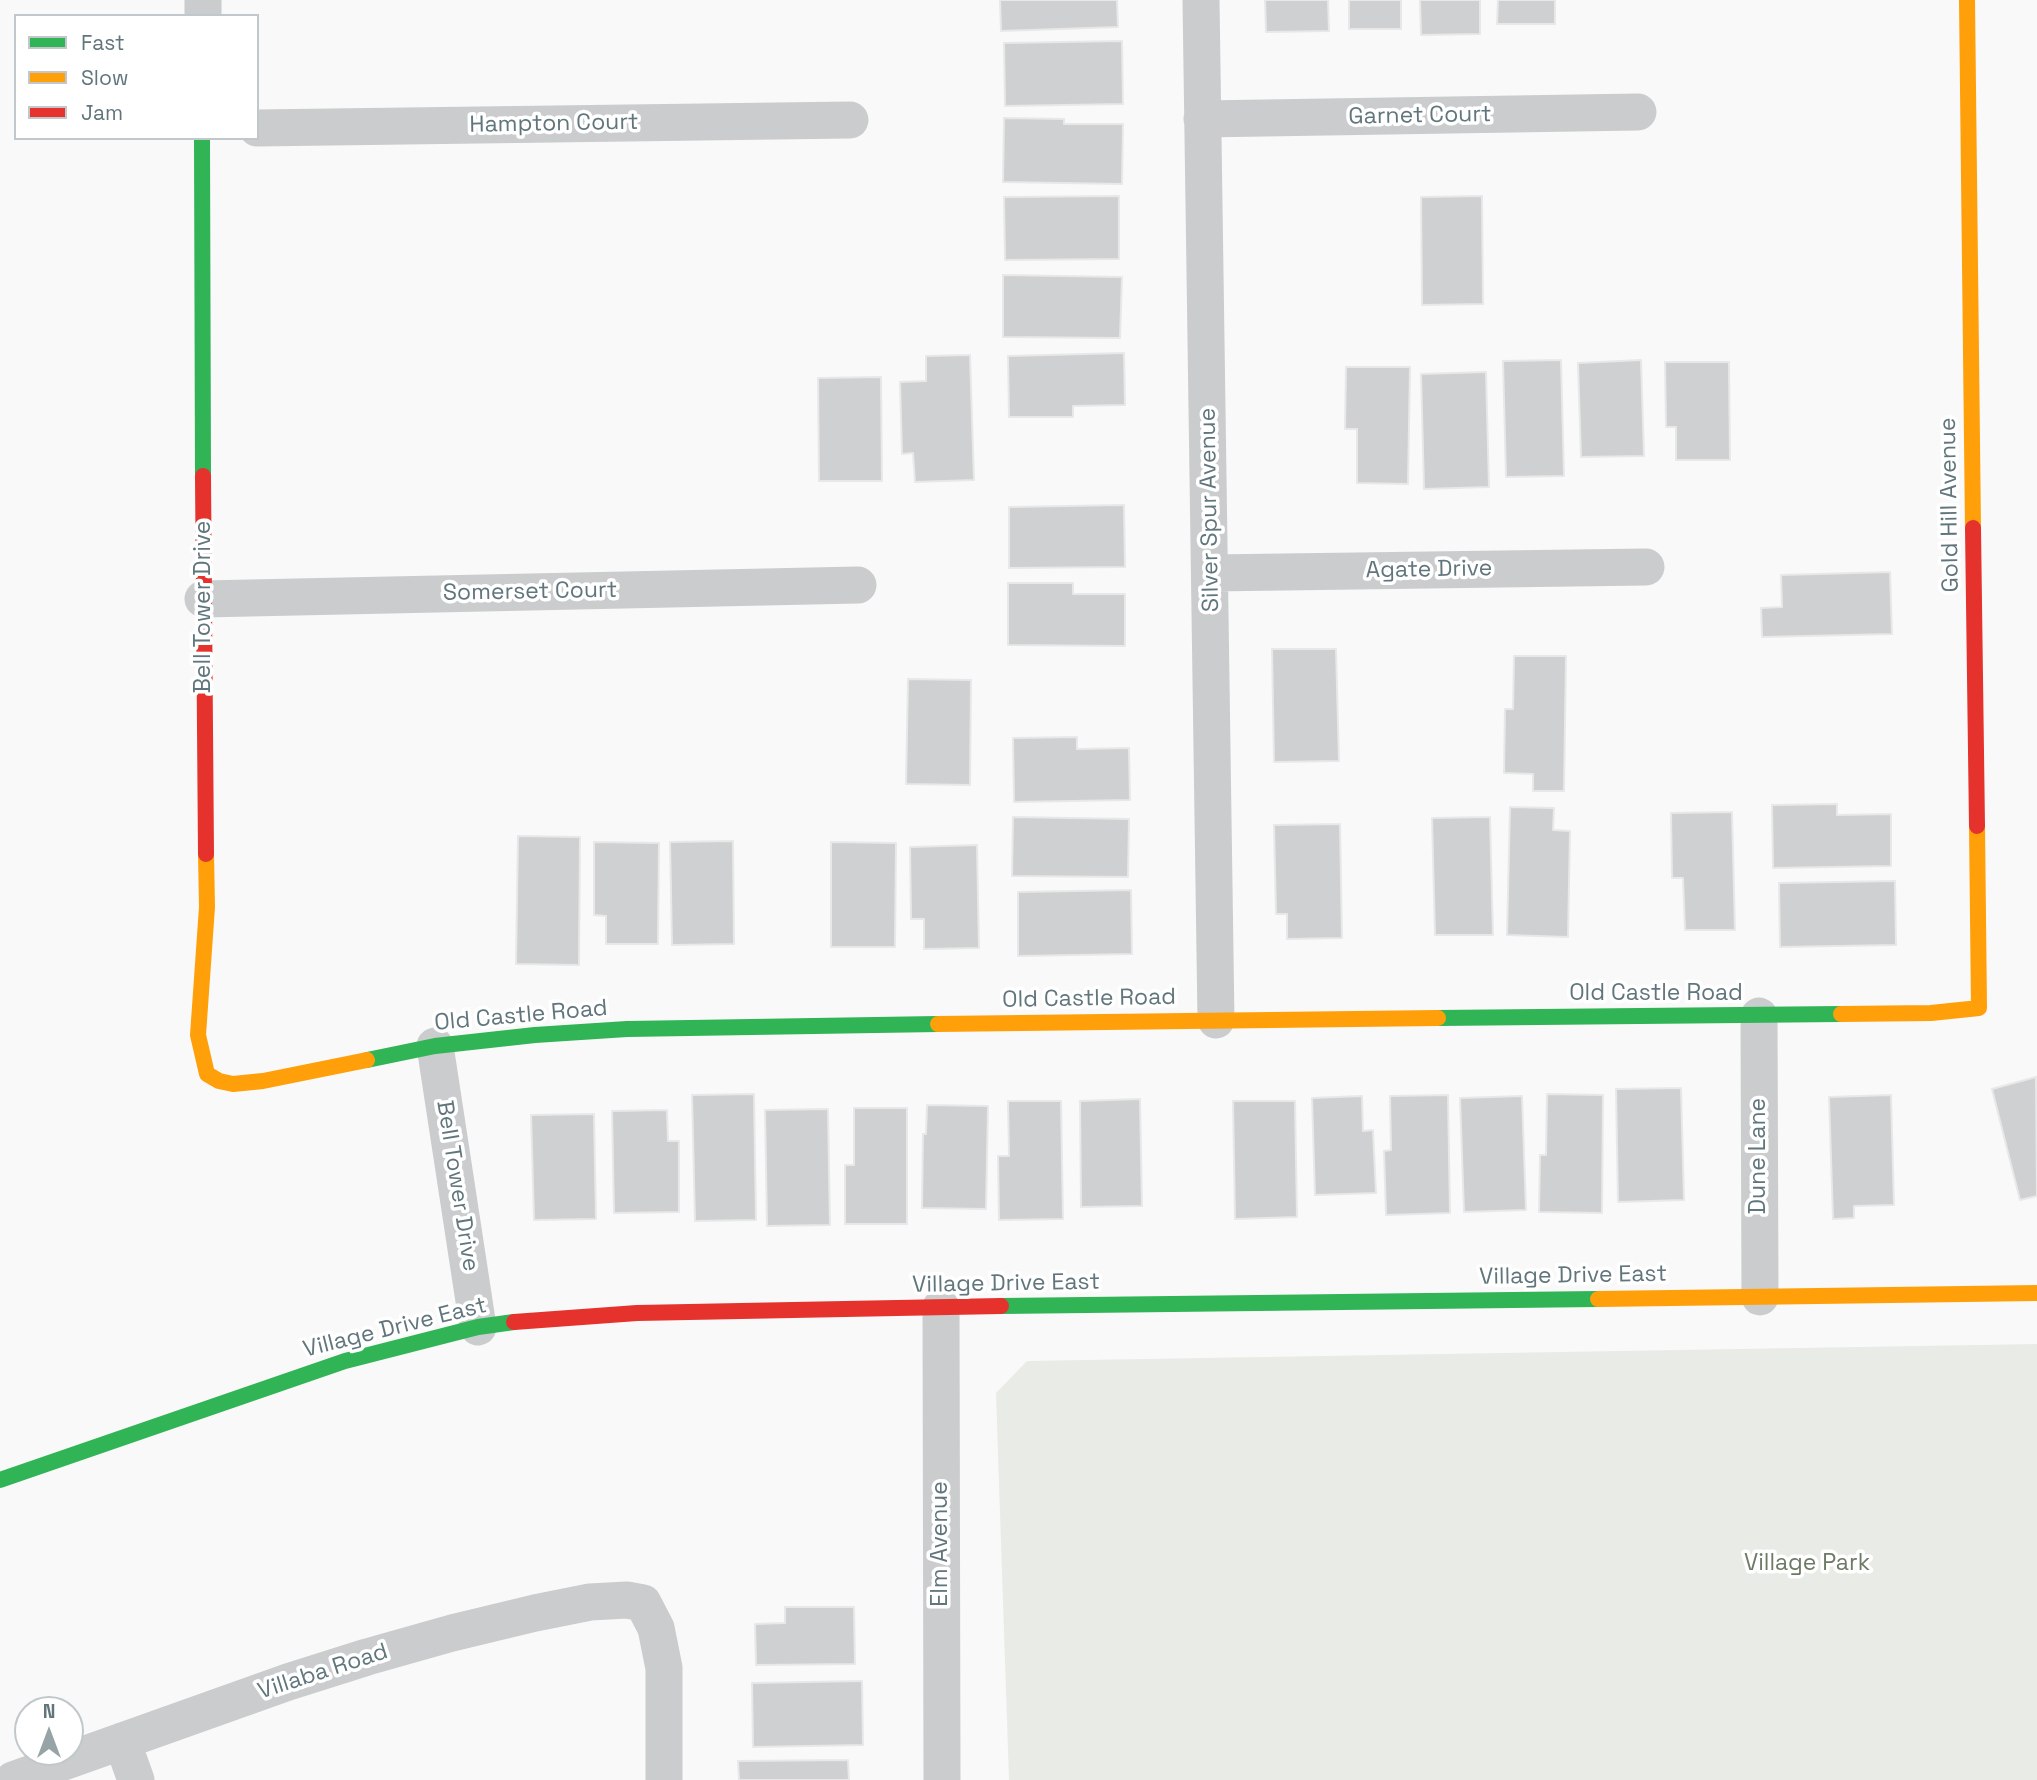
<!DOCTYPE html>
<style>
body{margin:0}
#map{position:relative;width:2037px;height:1780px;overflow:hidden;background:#f9f9f9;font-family:"Space Grotesk",sans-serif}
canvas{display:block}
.legend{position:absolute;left:14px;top:14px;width:245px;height:126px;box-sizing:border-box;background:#fff;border:2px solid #c0c8cb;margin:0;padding:9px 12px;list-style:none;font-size:21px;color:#61767c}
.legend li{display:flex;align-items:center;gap:14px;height:35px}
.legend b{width:35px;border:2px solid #c0c8cb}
.north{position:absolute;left:14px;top:1696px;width:70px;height:70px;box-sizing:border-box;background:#fff;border:2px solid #c0c8cb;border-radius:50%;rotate:0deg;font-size:19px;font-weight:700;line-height:28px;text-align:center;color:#61767c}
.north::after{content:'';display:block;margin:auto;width:24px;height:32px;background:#96a4a8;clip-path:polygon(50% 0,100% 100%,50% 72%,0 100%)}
</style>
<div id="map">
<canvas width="2037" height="1780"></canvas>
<ul class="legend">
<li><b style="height:9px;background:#30b455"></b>Fast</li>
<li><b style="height:9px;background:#ff9f0a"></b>Slow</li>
<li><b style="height:9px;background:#e5322d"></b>Jam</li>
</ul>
<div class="north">N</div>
</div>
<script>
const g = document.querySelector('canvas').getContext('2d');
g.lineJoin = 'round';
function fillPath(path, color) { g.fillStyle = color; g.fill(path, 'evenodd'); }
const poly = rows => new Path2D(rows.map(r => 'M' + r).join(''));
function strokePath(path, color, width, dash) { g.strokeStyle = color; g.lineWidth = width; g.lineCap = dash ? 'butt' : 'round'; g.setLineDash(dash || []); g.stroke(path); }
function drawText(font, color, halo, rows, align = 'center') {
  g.font = font + ' "Space Grotesk",sans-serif'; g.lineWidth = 7; g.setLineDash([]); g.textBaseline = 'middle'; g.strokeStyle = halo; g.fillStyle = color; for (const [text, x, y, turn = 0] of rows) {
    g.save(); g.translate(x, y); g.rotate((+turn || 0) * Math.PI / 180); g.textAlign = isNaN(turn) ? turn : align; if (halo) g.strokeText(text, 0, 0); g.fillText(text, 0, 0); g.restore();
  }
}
fillPath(poly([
 [2037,1344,2037,1780,1009,1780,996,1393,1027,1361]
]), '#e8ebe6');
const building = poly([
 [1000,0,1117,0,1118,27,1001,31,1000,0],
 [1265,0,1328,0,1329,31,1266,32,1265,0],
 [1349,0,1401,0,1401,29,1349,29,1349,0],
 [1420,0,1480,0,1480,34,1421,35,1420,0],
 [1498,0,1555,0,1555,24,1497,24,1498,0],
 [1122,41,1123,104,1005,106,1004,43,1122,41],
 [1004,118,1064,119,1064,124,1123,124,1122,184,1003,182,1004,118],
 [1119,196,1119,259,1005,260,1004,197,1119,196],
 [1482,196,1483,304,1422,305,1421,197,1482,196],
 [1003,275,1122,277,1120,338,1003,337,1003,275],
 [1124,353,1125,405,1073,406,1073,417,1009,417,1008,356,1124,353],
 [970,355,974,480,915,482,913,453,902,454,900,382,926,381,926,356,970,355],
 [1561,360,1564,476,1506,477,1503,361,1561,360],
 [1641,360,1644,456,1581,457,1578,363,1641,360],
 [1665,362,1729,362,1730,460,1676,460,1676,427,1666,427,1665,362],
 [1346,367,1410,367,1408,484,1357,483,1357,429,1345,429,1346,367],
 [1486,372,1489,487,1424,489,1421,374,1486,372],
 [881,377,882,481,819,481,818,378,881,377],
 [1124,505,1125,567,1009,568,1009,507,1124,505],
 [1890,572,1892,634,1762,637,1761,608,1782,607,1781,575,1890,572],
 [1008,583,1073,583,1073,594,1125,594,1125,646,1008,645,1008,583],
 [1272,649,1336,649,1339,761,1274,762,1272,649],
 [1514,656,1566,656,1564,791,1533,791,1533,774,1504,773,1505,709,1513,709,1514,656],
 [908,679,971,680,970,785,906,784,908,679],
 [1077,737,1077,749,1129,748,1130,800,1014,802,1013,738,1077,737],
 [1837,804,1837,815,1891,814,1891,866,1773,868,1772,805,1837,804],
 [1510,807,1554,808,1553,830,1570,831,1568,937,1507,935,1510,807],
 [1732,812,1735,930,1685,930,1683,878,1672,878,1671,813,1732,812],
 [1013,817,1129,819,1128,877,1012,876,1013,817],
 [1490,817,1493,935,1435,935,1432,818,1490,817],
 [1340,824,1342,938,1287,939,1287,914,1276,914,1274,825,1340,824],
 [518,836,580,837,579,965,516,964,518,836],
 [733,841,734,944,672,945,670,842,733,841],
 [594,842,659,843,658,944,606,944,606,916,594,915,594,842],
 [831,842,896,843,895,947,831,947,831,842],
 [977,845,979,948,924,949,924,919,911,919,910,847,977,845],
 [1895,881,1896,945,1780,947,1779,883,1895,881],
 [1131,890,1132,954,1018,956,1018,892,1131,890],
 [2036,1077,2037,1196,2020,1200,1992,1089,2036,1077],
 [1681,1088,1684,1200,1618,1202,1616,1089,1681,1088],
 [754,1094,756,1220,695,1221,692,1095,754,1094],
 [1547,1094,1603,1095,1602,1213,1539,1212,1540,1155,1546,1155,1547,1094],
 [1448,1095,1450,1213,1386,1215,1384,1151,1391,1150,1390,1096,1448,1095],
 [1891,1095,1894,1205,1854,1206,1854,1218,1833,1219,1829,1097,1891,1095],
 [1362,1096,1363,1131,1373,1130,1376,1193,1315,1195,1312,1098,1362,1096],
 [1522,1096,1526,1210,1464,1212,1460,1098,1522,1096],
 [1140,1099,1142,1206,1081,1207,1080,1101,1140,1099],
 [1008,1101,1061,1101,1063,1219,999,1220,998,1156,1009,1156,1008,1101],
 [1233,1101,1295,1101,1297,1217,1235,1219,1233,1101],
 [927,1105,988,1106,986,1209,922,1208,923,1134,926,1134,927,1105],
 [854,1108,907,1108,907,1224,845,1224,845,1165,854,1165,854,1108],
 [828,1109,830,1225,767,1226,765,1110,828,1109],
 [667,1110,668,1141,679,1141,679,1212,614,1213,612,1111,667,1110],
 [594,1114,596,1219,534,1220,531,1115,594,1114],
 [785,1607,854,1607,855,1664,756,1665,755,1624,785,1623,785,1607],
 [862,1681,863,1745,753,1747,752,1683,862,1681],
 [848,1760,849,1780,739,1780,738,1761,848,1760]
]);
fillPath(building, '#ced0d1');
strokePath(building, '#e8e8e8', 2);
strokePath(poly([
 [1201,0,1216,1020],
 [203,16,203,0],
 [1202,119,1638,112],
 [257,128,850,120],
 [1211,573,1646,567],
 [203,599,858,585],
 [1759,1016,1760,1297],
 [435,1046,478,1327],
 [941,1307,942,1780],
 [122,1741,136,1780],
 [13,1780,288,1682,367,1657,452,1633,535,1613,590,1602,627,1600,643,1603,656,1628,664,1668,664,1780]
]), '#cacccd', 37);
strokePath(poly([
 [202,138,203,476],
 [1438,1018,1841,1014],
 [367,1060,435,1046,535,1035,627,1029,938,1024],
 [1001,1306,1598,1299],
 [0,1480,345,1361,478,1327,514,1322]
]), '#30b455', 16);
strokePath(poly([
 [1967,0,1973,528],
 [206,854,207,907,198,1035,207,1074,219,1081,233,1084,263,1081,367,1060],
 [1841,1014,1931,1013,1979,1008,1977,826],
 [938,1024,1438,1018],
 [1598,1299,2037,1293]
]), '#ff9f0a', 16);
strokePath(poly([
 [203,476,206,854],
 [1973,528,1977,826],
 [514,1322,637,1313,1001,1306]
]), '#e5322d', 16);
drawText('23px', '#61767c', '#fff', [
 ["Garnet Court",1420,116,-1],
 ["Hampton Court",554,124,-1],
 ["Gold Hill Avenue",1950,505,-91],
 ["Silver Spur Avenue",1210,510,-91],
 ["Agate Drive",1429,570,-1],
 ["Somerset Court",530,592,-1],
 ["Bell Tower Drive",204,607,-90],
 ["Old Castle Road",1656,994],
 ["Old Castle Road",1089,999,-1],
 ["Old Castle Road",521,1016,-5],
 ["Dune Lane",1759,1156,-90],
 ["Bell Tower Drive",457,1186,81],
 ["Village Drive East",1573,1276,-1],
 ["Village Drive East",1006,1284,-1],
 ["Village Drive East",395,1328,-14],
 ["Elm Avenue",941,1544,-90],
 ["Villaba Road",323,1672,-18]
]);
drawText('23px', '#6d7a65', '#fff', [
 ["Village Park",1807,1564]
]);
</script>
